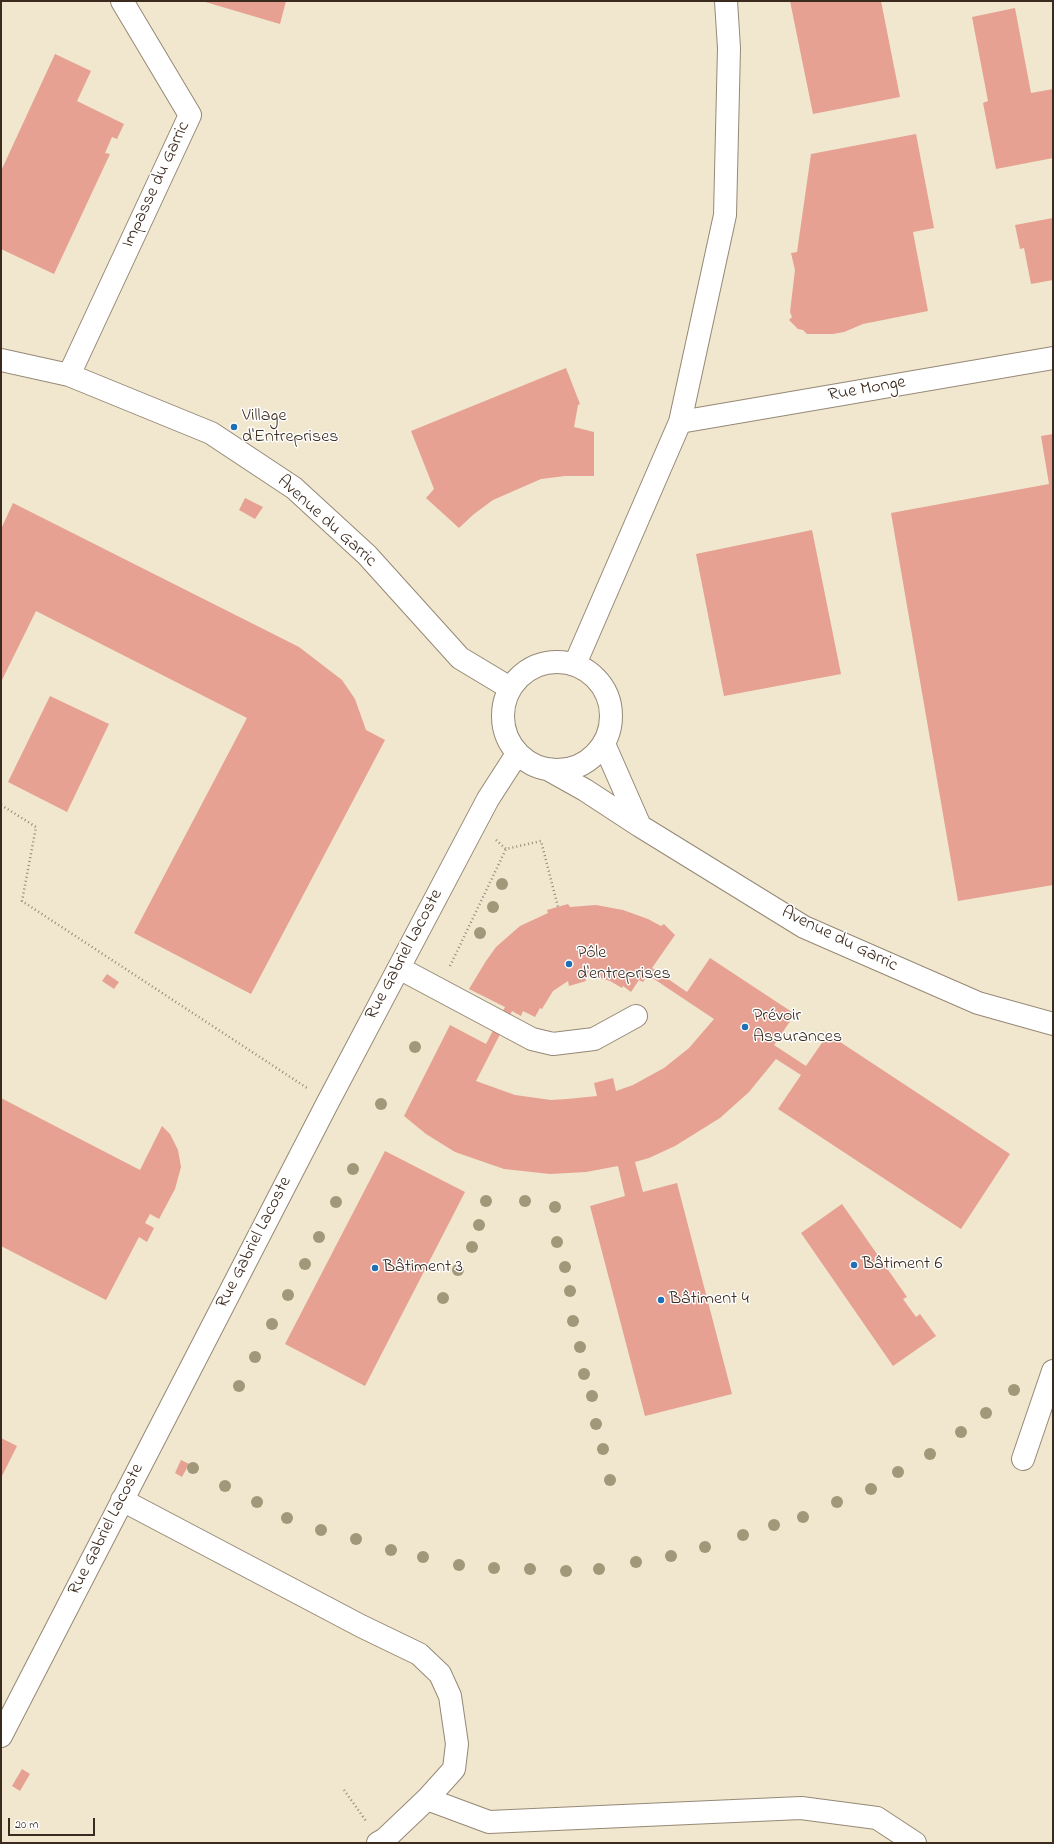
<!DOCTYPE html>
<meta charset="utf-8">
<style>
body{margin:0}
#map{position:relative;width:1054px;height:1844px;overflow:hidden;background:#f0e7ce;font-family:"Indie Flower",sans-serif}
canvas{display:block}
.frame{position:absolute;inset:0;border:2px solid #3b2a1e;pointer-events:none}
.scale{position:absolute;left:8px;top:1818px;width:87px;height:18px;box-sizing:border-box;border:2px solid #3b2a1e;border-top:0;padding-left:5px;font-size:12px;line-height:14px;white-space:nowrap;color:#3b2a1e;-webkit-text-stroke:3px #fff;paint-order:stroke}
</style>
<div id="map">
<canvas width="1054" height="1844"></canvas>
<div class="frame"></div>
<div class="scale">20 m</div>
</div>
<script>
const g = document.querySelector('canvas').getContext('2d');
g.lineJoin = 'round';
function fillPath(path, color) { g.fillStyle = color; g.fill(path, 'evenodd'); }
const poly = rows => new Path2D(rows.map(r => 'M' + r).join(''));
function strokePath(path, color, width, dash) { g.strokeStyle = color; g.lineWidth = width; g.lineCap = dash ? 'butt' : 'round'; g.setLineDash(dash || []); g.stroke(path); }
function drawText(font, color, halo, rows, align = 'center') {
  g.font = font + ' "Indie Flower",sans-serif'; g.lineWidth = 3; g.setLineDash([]); g.textBaseline = 'middle'; g.strokeStyle = halo; g.fillStyle = color; for (const [text, x, y, turn = 0] of rows) {
    g.save(); g.translate(x, y); g.rotate((+turn || 0) * Math.PI / 180); g.textAlign = isNaN(turn) ? turn : align; if (halo) g.strokeText(text, 0, 0); g.fillText(text, 0, 0); g.restore();
  }
}
fillPath(poly([
 [202,1,286,1,280,24],
 [790,1,881,1,900,97,813,114],
 [1015,8,1031,93,1053,89,1053,158,996,169,983,103,988,101,972,17],
 [55,54,91,71,77,101,124,124,117,139,112,137,105,153,110,154,54,274,1,249,1,171],
 [916,134,934,228,913,232,928,311,863,324,844,332,833,334,807,334,803,330,798,329,789,320,792,317,790,312,795,270,791,253,797,252,811,154],
 [1053,218,1053,280,1031,284,1024,248,1020,249,1015,225],
 [566,368,580,404,578,405,574,427,594,432,594,476,565,476,541,479,493,500,474,514,459,528,426,498,434,489,411,431],
 [1053,434,1053,885,958,901,891,513,1049,484,1041,436],
 [245,498,263,507,255,519,239,510],
 [13,503,299,647,342,680,355,699,366,730,385,740,251,994,134,933,247,718,36,611,1,682,1,529],
 [812,530,841,674,724,696,696,554],
 [50,696,109,724,67,812,8,782],
 [568,904,570,907,596,905,623,910,648,919,661,926,664,924,675,935,652,968,687,992,710,958,795,1014,774,1045,806,1066,828,1034,1010,1154,961,1229,778,1109,801,1075,776,1059,749,1092,720,1118,675,1146,649,1158,635,1162,643,1192,677,1183,732,1394,645,1416,590,1206,625,1196,618,1166,586,1172,550,1174,504,1169,455,1152,426,1134,404,1116,450,1025,486,1044,505,1007,469,989,486,961,496,947,520,926,548,913,547,910],
 [648,975,714,1019,689,1048,664,1068,633,1085,616,1091,613,1078,594,1083,597,1096,567,1099,551,1100,515,1095,476,1081,512,1011,521,1016,523,1011,535,1017,540,1008,542,1009,553,991,568,981,569,986,586,981,585,977,597,977,610,981,622,988,623,986,631,992,639,980,643,982],
 [107,974,119,982,114,989,102,981],
 [1,1098,140,1170,162,1126,170,1134,178,1150,181,1167,175,1189,159,1219,150,1214,145,1223,154,1228,147,1242,139,1237,106,1300,1,1246],
 [385,1151,465,1192,365,1386,285,1344],
 [842,1204,907,1297,903,1299,916,1317,920,1314,936,1336,893,1366,801,1233],
 [1,1438,17,1446,1,1478],
 [181,1460,189,1464,182,1477,175,1473],
 [22,1769,30,1774,20,1791,12,1786]
]), '#e6a192');
const minor = poly([
 [1,360,69,375,211,433,294,488,367,555,460,658,510,688],
 [69,375,190,115,122,1],
 [680,422,1053,358],
 '503 716a54 54 0 1 1 108 0a54 54 0 1 1-108 0Z',
 [575,664,680,422,725,215,729,48,726,1],
 [604,744,640,826],
 [551,771,585,790,640,826,804,927,978,1003,1053,1024],
 [399,968,532,1039,553,1044,594,1039,636,1016],
 [1023,1459,1053,1371],
 [122,1500,361,1626,419,1654,440,1674,450,1696,457,1744,454,1769,427,1799,385,1839,378,1843],
 [1,1736,328,1102,488,799,517,754],
 [427,1799,489,1822,801,1808,877,1818,915,1843]
]);
strokePath(minor, '#968876', 24);
strokePath(poly([
 [1,805,36,827,22,901,307,1088],
 [496,840,506,849,541,841,558,907],
 [450,966,506,849],
 [344,1790,366,1821]
]), '#968876', 2.5, [1, 3]);
strokePath(minor, '#fff', 22);
g.fillStyle = '#a19879';
for (const [x, y] of [
 [502,884],
 [493,907],
 [480,933],
 [415,1047],
 [381,1104],
 [353,1169],
 [486,1201],
 [525,1201],
 [336,1202],
 [555,1207],
 [479,1225],
 [319,1237],
 [557,1242],
 [472,1247],
 [305,1264],
 [565,1267],
 [458,1270],
 [570,1291],
 [288,1295],
 [443,1298],
 [573,1321],
 [272,1324],
 [580,1347],
 [255,1357],
 [584,1374],
 [239,1386],
 [1014,1390],
 [592,1396],
 [986,1413],
 [596,1424],
 [961,1432],
 [603,1449],
 [930,1454],
 [193,1468],
 [898,1472],
 [610,1480],
 [225,1486],
 [871,1489],
 [257,1502],
 [837,1502],
 [803,1517],
 [287,1518],
 [774,1525],
 [321,1530],
 [743,1535],
 [356,1539],
 [705,1547],
 [391,1550],
 [671,1556],
 [423,1557],
 [636,1562],
 [459,1565],
 [494,1568],
 [530,1569],
 [599,1569],
 [566,1571]
]) { g.beginPath(); g.arc(x, y, 6, 0, 2 * Math.PI); g.fill(); }
for (const [x, y, r, color] of [
 [234,427,4,"#1f6fb2"],
 [569,964,4,"#1f6fb2"],
 [745,1027,4,"#1f6fb2"],
 [854,1265,4,"#1f6fb2"],
 [375,1268,4,"#1f6fb2"],
 [661,1300,4,"#1f6fb2"]
]) { const dot = new Path2D(); dot.arc(x, y, r, 0, 2 * Math.PI); g.fillStyle = color; g.fill(dot); strokePath(dot, '#fff', 1.5); }
drawText('18px', '#3b2a1e', '#fff', [
 ["Impasse du Garric",157,185,-65],
 ["Rue Monge",867,390,-10],
 ["Avenue du Garric",326,522,42],
 ["Avenue du Garric",839,940,26],
 ["Rue Gabriel Lacoste",405,955,-62],
 ["Rue Gabriel Lacoste",255,1243,-63],
 ["Rue Gabriel Lacoste",107,1530,-63]
]);
drawText('18px', '#3b2a1e', '#fff', [
 ["Village",242,417],
 ["d'Entreprises",242,438],
 ["Pôle",577,954],
 ["d'entreprises",577,975],
 ["Prévoir",753,1017],
 ["Assurances",753,1038],
 ["Bâtiment 6",862,1265],
 ["Bâtiment 3",383,1268],
 ["Bâtiment 4",669,1300]
], 'left');
</script>
